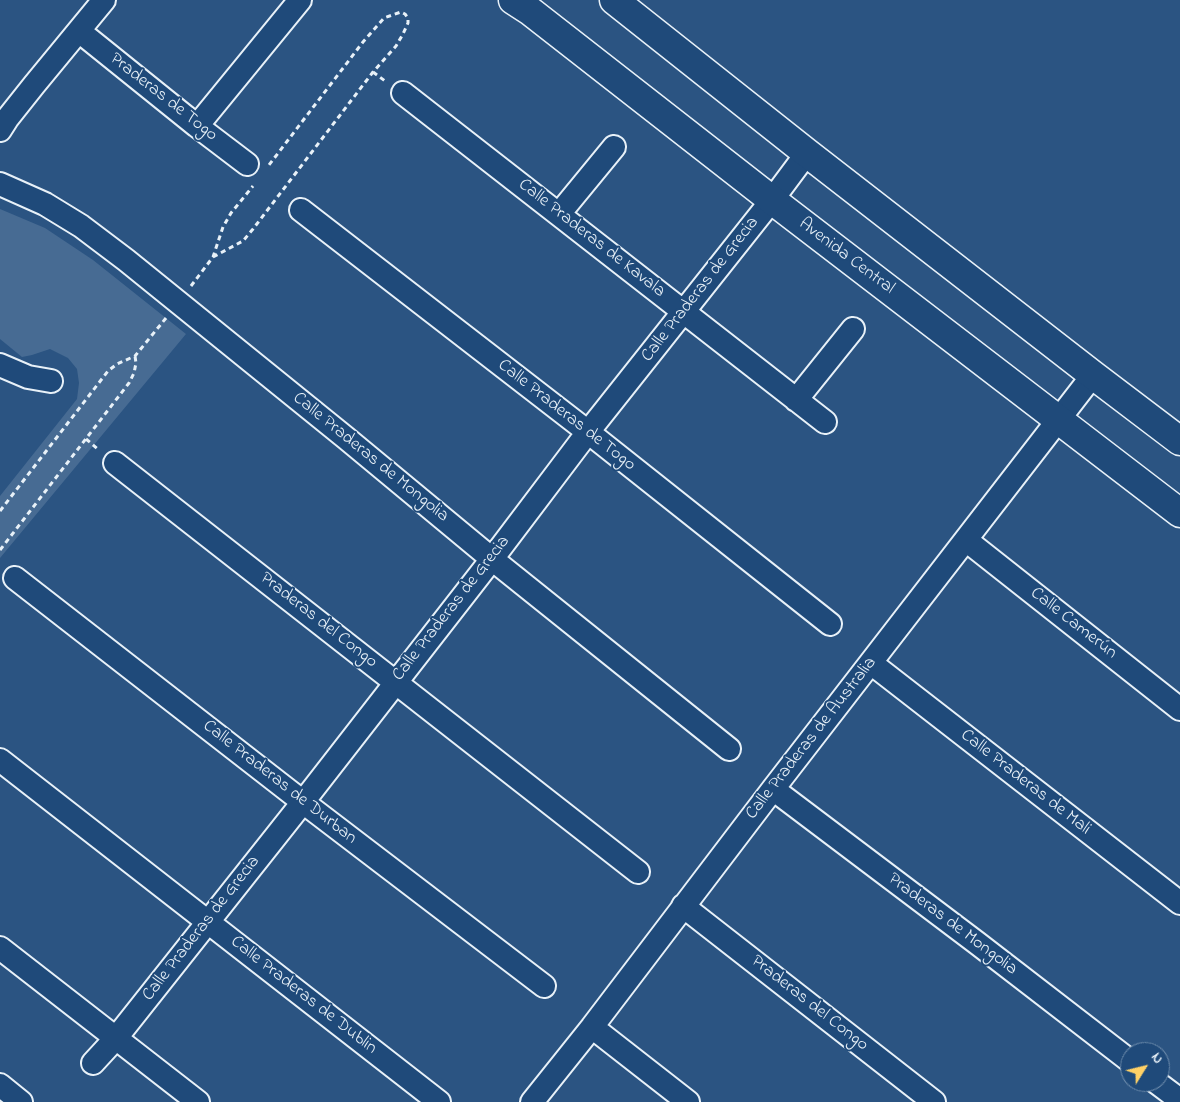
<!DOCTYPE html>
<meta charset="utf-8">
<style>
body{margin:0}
#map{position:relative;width:1180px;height:1102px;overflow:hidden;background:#2b5482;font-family:"Indie Flower",sans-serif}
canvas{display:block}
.north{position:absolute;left:1120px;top:1042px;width:50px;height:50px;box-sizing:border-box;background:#1f4a7a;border:1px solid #6f8dac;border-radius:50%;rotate:54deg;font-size:14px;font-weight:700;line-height:20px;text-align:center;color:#e8f1f8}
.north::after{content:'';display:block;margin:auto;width:18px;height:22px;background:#ffd166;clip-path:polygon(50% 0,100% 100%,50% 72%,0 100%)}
</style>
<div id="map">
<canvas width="1180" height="1102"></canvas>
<div class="north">N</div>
</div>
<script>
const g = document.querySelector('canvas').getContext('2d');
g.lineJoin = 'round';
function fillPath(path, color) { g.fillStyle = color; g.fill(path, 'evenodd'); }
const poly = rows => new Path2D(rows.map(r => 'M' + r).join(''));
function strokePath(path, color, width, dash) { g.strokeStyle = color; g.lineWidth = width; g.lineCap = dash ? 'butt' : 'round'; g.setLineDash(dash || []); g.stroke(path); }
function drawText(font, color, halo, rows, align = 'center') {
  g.font = font + ' "Indie Flower",sans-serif'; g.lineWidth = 4; g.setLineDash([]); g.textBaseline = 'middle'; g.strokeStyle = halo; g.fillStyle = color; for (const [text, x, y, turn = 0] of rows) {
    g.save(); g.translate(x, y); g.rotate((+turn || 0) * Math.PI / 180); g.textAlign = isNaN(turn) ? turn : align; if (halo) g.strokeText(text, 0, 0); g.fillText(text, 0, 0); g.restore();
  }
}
fillPath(poly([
 [0,209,45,228,93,260,186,334,0,558,0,496,77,399,79,383,77,369,68,358,50,349,32,355,22,357,0,339]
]), '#476b93');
const minor = poly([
 [79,31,197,126,247,164],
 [403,93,825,422],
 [197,126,300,0],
 [0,130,7,119,34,85,104,0],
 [0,184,45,204,81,226,126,260,346,438,492,559,729,749],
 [301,210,588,432,830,624],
 [559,214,614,147],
 [0,365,28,377,51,381],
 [796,400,853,329],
 [115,463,638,872],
 [966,540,1180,709],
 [15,578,303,802,544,986],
 [871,663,1180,903],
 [0,760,439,1102],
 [773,789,977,943,1130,1061],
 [683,906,934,1102],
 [0,948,198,1102],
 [592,1027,688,1102],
 [93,1063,116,1038,303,802,492,559,588,432,772,200,807,153],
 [1156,1082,1180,1100],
 [0,1085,21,1102],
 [532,1102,592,1027,773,789,1093,375]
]);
const major = poly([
 [513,0,530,11,772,200,1180,513],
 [614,0,807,153,1093,375,1180,441]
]);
strokePath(minor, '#e8f1f8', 26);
strokePath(major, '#e8f1f8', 31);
strokePath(poly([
 [373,72,385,81],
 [213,257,243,241,253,229,373,72,396,46,403,34,408,23,408,18,405,14,401,12,384,18,363,42,269,165],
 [191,286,213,257,223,227,231,213,253,186],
 [86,439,99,450],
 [0,511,108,371,117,364,135,356,166,318],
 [0,550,129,383,134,373,136,363,135,356]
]), '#e8f1f8', 3, [5, 4]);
strokePath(minor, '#1f4a7a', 22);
strokePath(major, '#1f4a7a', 28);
drawText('18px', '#e8f1f8', '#1f4a7a', [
 ["Praderas de Togo",163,98,38],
 ["Calle Praderas de Kavala",591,239,38],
 ["Avenida Central",846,257,37],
 ["Calle Praderas de Grecia",701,290,-52],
 ["Calle Praderas de Togo",566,416,38],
 ["Calle Praderas de Mongolia",370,458,39],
 ["Calle Praderas de Grecia",452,609,-52],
 ["Praderas del Congo",318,621,38],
 ["Calle Camerún",1073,624,38],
 ["Calle Praderas de Australia",812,739,-52],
 ["Calle Praderas de Durban",279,783,38],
 ["Calle Praderas de Mali",1025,783,38],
 ["Praderas de Mongolia",952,925,37],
 ["Calle Praderas de Grecia",202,929,-52],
 ["Calle Praderas de Dublin",303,996,38],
 ["Praderas del Congo",809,1004,38]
]);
</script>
